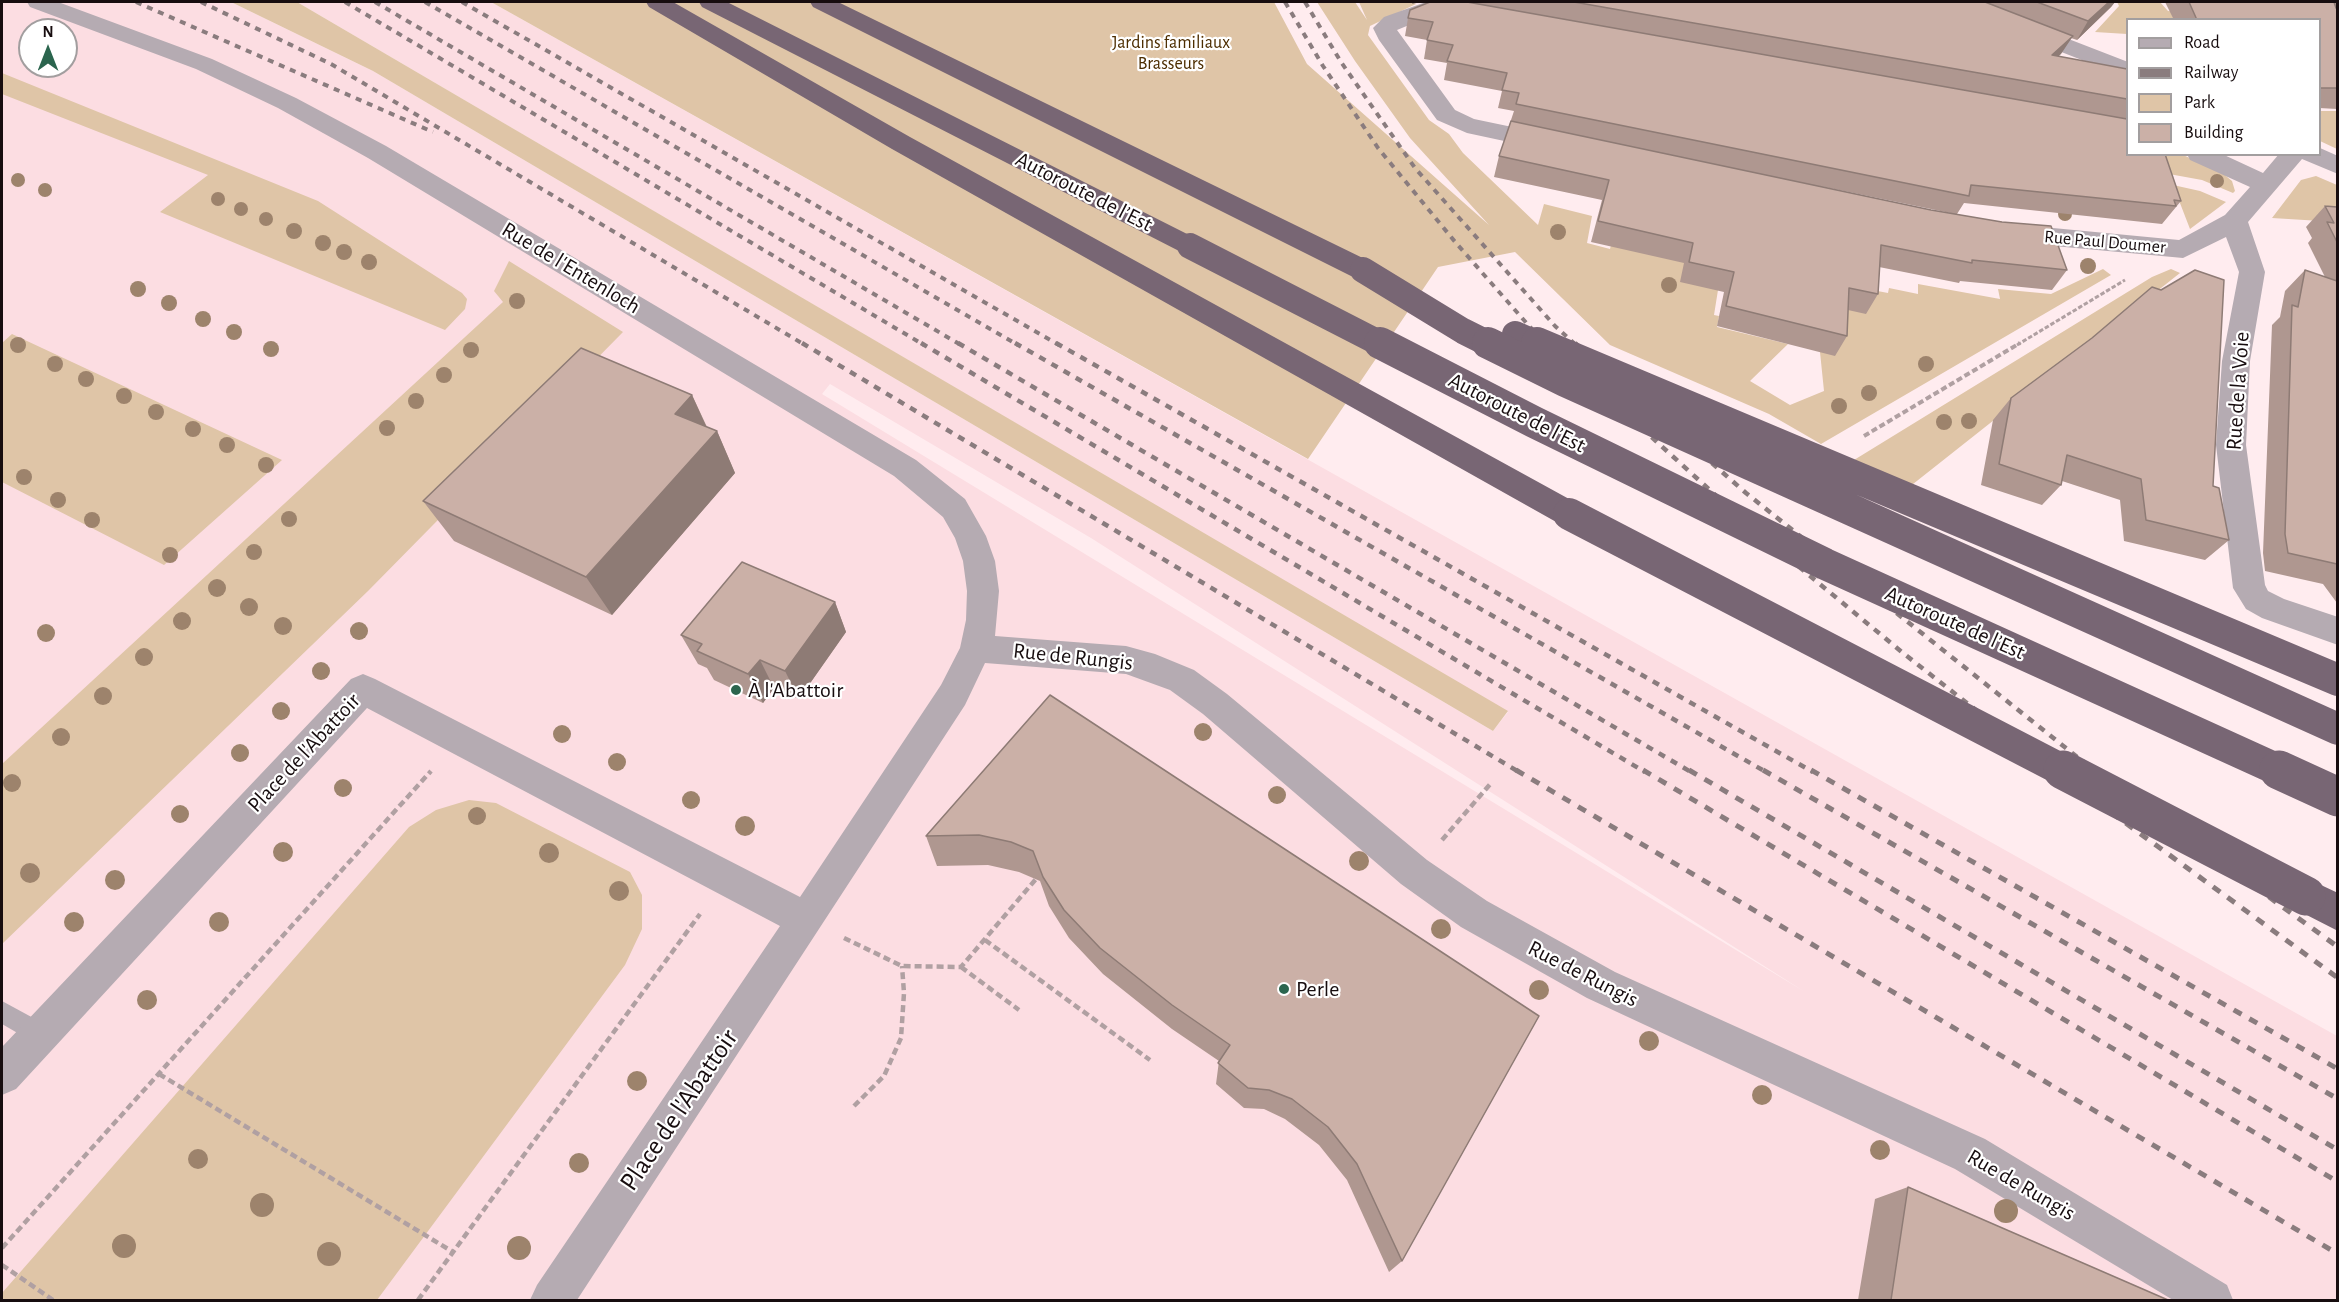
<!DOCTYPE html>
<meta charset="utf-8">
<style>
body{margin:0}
#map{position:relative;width:2339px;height:1302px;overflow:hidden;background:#ffecef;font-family:"Alegreya Sans",sans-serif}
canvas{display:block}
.frame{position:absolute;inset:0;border:3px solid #170d0f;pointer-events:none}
.legend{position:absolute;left:2126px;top:18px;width:195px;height:138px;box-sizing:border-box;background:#fff;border:2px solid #a29e9f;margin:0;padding:8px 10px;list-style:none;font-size:18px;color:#170d0f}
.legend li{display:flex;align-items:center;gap:12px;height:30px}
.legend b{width:30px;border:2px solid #a29e9f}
.north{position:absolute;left:18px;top:18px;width:60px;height:60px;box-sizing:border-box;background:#fff;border:2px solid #a29e9f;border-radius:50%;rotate:0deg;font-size:16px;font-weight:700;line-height:24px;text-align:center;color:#170d0f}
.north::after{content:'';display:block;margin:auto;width:21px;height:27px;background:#2b654e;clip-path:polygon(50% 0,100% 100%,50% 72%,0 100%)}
</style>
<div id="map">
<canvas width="2339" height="1302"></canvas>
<div class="frame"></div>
<ul class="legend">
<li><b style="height:8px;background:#b5abb2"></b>Road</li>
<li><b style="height:8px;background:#8a7c7e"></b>Railway</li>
<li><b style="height:16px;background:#dfc5a7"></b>Park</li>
<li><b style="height:16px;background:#cbb0a7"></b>Building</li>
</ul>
<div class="north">N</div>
</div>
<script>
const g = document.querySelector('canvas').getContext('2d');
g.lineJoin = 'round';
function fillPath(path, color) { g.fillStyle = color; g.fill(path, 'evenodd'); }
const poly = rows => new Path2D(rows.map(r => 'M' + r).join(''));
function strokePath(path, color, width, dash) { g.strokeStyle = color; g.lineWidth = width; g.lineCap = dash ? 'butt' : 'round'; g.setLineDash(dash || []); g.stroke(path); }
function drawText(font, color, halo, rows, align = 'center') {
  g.font = font + ' "Alegreya Sans",sans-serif'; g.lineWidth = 4.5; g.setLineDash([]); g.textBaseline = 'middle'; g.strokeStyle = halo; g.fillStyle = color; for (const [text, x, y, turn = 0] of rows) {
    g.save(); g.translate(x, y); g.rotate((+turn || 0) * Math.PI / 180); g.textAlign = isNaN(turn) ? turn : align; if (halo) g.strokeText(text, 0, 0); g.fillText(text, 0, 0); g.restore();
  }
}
fillPath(poly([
 [2,2,231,2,373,71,1493,731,1508,712,297,2,491,2,2337,1036,2337,1300,2,1300],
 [30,30,66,30,66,66,30,66],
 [830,384,1091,538,1805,992,822,394]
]), '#fcdde2');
fillPath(poly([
 [231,2,297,2,1508,711,1493,731,373,71],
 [491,2,1274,2,1307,64,1489,225,1410,138,1355,61,1317,2,1355,2,1367,20,1359,2,1410,2,1416,4,1370,26,1368,35,1429,120,1449,134,1463,153,1538,225,1544,204,1592,216,1587,243,1610,249,1616,226,1684,262,1718,290,1714,315,1719,316,1717,327,1788,344,1750,381,1790,405,1824,391,1820,352,1837,308,1867,289,1888,293,1889,288,1918,294,1918,284,2000,299,1998,289,2051,294,2103,269,2111,275,1821,444,1769,414,1610,345,1515,252,1438,267,1308,459],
 [2117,2,2160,2,2168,11,2266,19,2128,20,2127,34,2095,32,2119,6],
 [2,73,318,201,462,293,467,299,465,309,445,330,160,212,208,175,2,94],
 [2320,111,2337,111,2337,149,2320,141],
 [2162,155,2183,155,2220,171,2232,181,2235,191,2233,193,2202,180,2169,174],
 [2316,176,2337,185,2337,222,2272,218,2301,180],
 [2173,185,2200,191,2226,202,2190,229],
 [509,261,623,332,368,591,2,944,2,764,503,302,494,291],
 [2171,269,2180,273,1908,488,1854,460,2152,277],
 [12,334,282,460,164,565,2,482,2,343],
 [469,800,496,803,630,872,642,895,642,929,625,965,377,1300,2,1300,2,1293,409,827,436,810]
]), '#dfc5a7');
strokePath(poly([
 [2017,345,2125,280]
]), '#b0a0a2', 3, [4.5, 2]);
strokePath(poly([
 [1864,436,2020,343]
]), '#b0a0a2', 4, [6, 3]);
strokePath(poly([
 [1442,840,1492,782],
 [844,938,902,966,961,967,1036,879],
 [985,940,1150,1060],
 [961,967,1019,1010],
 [159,1074,453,1252],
 [854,1106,884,1076,901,1038,904,993,902,966],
 [2,1248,431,771],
 [2,1265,53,1300],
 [418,1300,700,914]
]), '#b0a0a2', 4.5, [7, 4]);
fillPath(poly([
 [2,1001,48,1026,52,1034,48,1042,40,1046,2,1024,2,1001]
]), '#b5abb2');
fillPath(poly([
 [27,2,58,2,212,59,296,98,386,146,916,460,965,499,986,536,995,561,999,591,995,636,1126,646,1155,654,1194,670,1227,694,1427,860,1487,901,1615,972,1985,1139,2227,1285,2233,1300,2173,1300,1955,1169,1587,998,1461,927,1401,884,1203,714,1170,690,1126,674,985,663,965,705,577,1300,530,1300,537,1285,780,926,367,708,16,1089,2,1095,2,1047,351,679,363,674,375,679,800,897,941,685,960,648,966,620,967,591,963,561,955,538,943,517,894,476,368,158,278,108,196,69,30,7,27,2],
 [1426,2,1443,2,1446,6,1443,11,1397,30,1455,110,1474,119,1560,137,1563,143,1560,149,1551,151,1467,133,1437,120,1379,40,1373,28,1384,17,1426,2],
 [1943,2,1973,2,2128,62,2128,78,1946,7,1943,2],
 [2320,148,2338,156,2338,174,2302,159,2248,222,2265,272,2250,361,2246,445,2265,585,2268,591,2284,599,2338,617,2338,645,2262,618,2246,609,2233,588,2216,445,2222,361,2239,272,2226,237,2183,258,2011,242,2002,239,1998,233,2002,227,2011,224,2179,240,2225,215,2250,187,2190,160,2187,154,2222,154,2263,173,2279,154,2320,154,2320,148]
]), '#b5abb2');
fillPath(poly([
 [646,2,673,2,910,137,1580,505,1584,514,1580,523,1569,526,1558,523,892,149,649,7,646,2],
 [699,2,727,2,1199,240,1203,246,1199,252,1190,255,1181,252,702,7,699,2],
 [810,2,838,2,1373,263,1376,270,1373,277,1363,279,1353,277,813,7,810,2],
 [2306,878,2338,893,2338,931,2293,908,2288,896,2293,884,2306,878]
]), '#786674');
strokePath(poly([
 [136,2,433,132],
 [201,2,331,64,805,345],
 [345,2,924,345],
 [375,2,961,345],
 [425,2,1018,345],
 [462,2,1059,345],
 [1285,2,1323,66,1378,148,1456,243,1530,327,1549,345],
 [1305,2,1341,62,1415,168,1555,326,1576,345]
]), '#8a7c7e', 4, [6, 6]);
strokePath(poly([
 [802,343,1519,772],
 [921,343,1645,772],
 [958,343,1691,772],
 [1015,343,1766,772],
 [1056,343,1813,772],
 [1548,343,1745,522,1903,653,2055,772],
 [1575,343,1746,493,2096,772]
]), '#8a7c7e', 4.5, [7, 7]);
strokePath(poly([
 [1516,770,2338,1254],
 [1643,770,2338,1182],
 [1689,770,2338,1150],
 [1763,770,2338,1099],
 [1811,770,2338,1069],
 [2053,770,2338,978],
 [2094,770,2338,947]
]), '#8a7c7e', 5, [9, 9]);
strokePath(poly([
 [1190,246,1383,345],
 [1363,270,1463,331,1491,345],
 [1515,334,1540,345]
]), '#786674', 26);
strokePath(poly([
 [1380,343,1534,422,1825,564,2283,772],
 [1488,343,1565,381,2338,729],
 [1537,343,2338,680],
 [1569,514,2066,772]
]), '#786674', 32);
strokePath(poly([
 [2063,770,2306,896],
 [2279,770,2338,797]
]), '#786674', 39);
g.fillStyle = '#9d836c';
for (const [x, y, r] of [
 [18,180,7],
 [2217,181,7],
 [45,190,7],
 [218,199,7],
 [241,209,7],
 [2065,214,7],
 [266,219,7],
 [294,231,8],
 [1558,232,8],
 [323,243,8],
 [344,252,8],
 [369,262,8],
 [2088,266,8],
 [1669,285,8],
 [138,289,8],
 [517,301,8],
 [169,303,8],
 [203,319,8],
 [234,332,8],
 [18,345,8],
 [271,349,8],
 [471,350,8],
 [55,364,8],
 [1926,364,8],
 [444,375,8],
 [86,379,8],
 [1869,393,8],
 [124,396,8],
 [416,401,8],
 [1839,406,8],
 [156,412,8],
 [1969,421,8],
 [1944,422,8],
 [387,428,8],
 [193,429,8],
 [227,445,8],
 [266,465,8],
 [24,477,8],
 [58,500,8],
 [289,519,8],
 [92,520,8],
 [254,552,8],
 [170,555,8],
 [217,588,9],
 [249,607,9],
 [182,621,9],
 [283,626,9],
 [359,631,9],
 [46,633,9],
 [144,657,9],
 [321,671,9],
 [103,696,9],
 [281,711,9],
 [1203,732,9],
 [562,734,9],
 [61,737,9],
 [240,753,9],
 [617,762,9],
 [12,783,9],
 [343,788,9],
 [1277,795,9],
 [691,800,9],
 [180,814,9],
 [477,816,9],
 [745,826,10],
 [283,852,10],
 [549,853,10],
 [1359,861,10],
 [30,873,10],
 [115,880,10],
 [619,891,10],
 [74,922,10],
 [219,922,10],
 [1441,929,10],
 [1539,990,10],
 [147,1000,10],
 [1649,1041,10],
 [637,1081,10],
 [1762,1095,10],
 [1880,1150,10],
 [198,1159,10],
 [579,1163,10],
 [262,1205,12],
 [2006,1211,12],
 [124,1246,12],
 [519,1248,12],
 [329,1254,12]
]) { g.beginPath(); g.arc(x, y, r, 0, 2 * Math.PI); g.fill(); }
fillPath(poly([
 [1430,2,2115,2,2111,7,2077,40,2071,38,2058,57,2127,69,2127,154,2181,201,2162,224,1964,203,1957,214,2067,270,2052,290,1960,281,1959,283,1879,267,1878,294,1866,314,1848,310,1847,336,1835,356,1717,326,1724,292,1680,282,1684,263,1591,242,1602,200,1494,177,1499,156,1514,111,1498,108,1502,91,1444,80,1447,63,1424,59,1427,40,1405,36,1408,18],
 [1815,185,1955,214,1931,210],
 [2165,2,2337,2,2337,109,2319,108,2319,20,2174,20],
 [2325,206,2337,207,2337,603,2323,584,2265,571,2263,553,2272,325,2280,317,2285,291,2305,270,2325,277,2308,243,2312,238,2306,227],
 [692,395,707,427,717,431,735,473,612,615,454,541,423,501],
 [2011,398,2213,486,2229,540,2205,560,2124,541,2120,500,2062,481,2061,485,2042,505,1981,485,1993,420],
 [835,602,846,632,799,699,774,688,763,703,714,680,707,668,698,664,681,635],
 [1050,695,1539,1016,1402,1261,1389,1272,1347,1180,1319,1145,1285,1119,1264,1109,1244,1108,1216,1084,1219,1061,1172,1029,1103,974,1069,938,1049,906,1040,881,1019,872,988,865,937,866,926,836],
 [1908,1187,2168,1300,1858,1300,1875,1199]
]), '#af9790');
fillPath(poly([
 [1413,2,1421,2,1412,4],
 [2109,2,2115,2,2111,7,2077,40,2088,21],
 [2073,36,2061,54,2040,74,2052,55],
 [692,395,711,437,675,414],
 [717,431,735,473,612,615,586,577],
 [835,602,846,632,799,699,785,671],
 [760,660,774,688,763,703,748,674]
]), '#8e7b75');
const building = poly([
 [1430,2,1467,2,2127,119,2127,154,2165,154,2181,201,2174,200,2176,206,1971,185,1969,196,1516,104,1519,93,1502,90,1507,73,1447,61,1453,45,1427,40,1433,22,1408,18,1410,10,1430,2],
 [1574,2,1985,2,2073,36,2052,55,2127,69,2127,99,1574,2],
 [2037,2,2109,2,2088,21,2037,2],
 [2189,2,2334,2,2336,8,2337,7,2337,88,2319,88,2319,20,2197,20,2189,2],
 [1511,121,1931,210,2002,222,2051,226,2067,270,1972,260,1972,263,1881,245,1878,294,1849,288,1847,336,1726,306,1734,272,1689,262,1693,243,1598,221,1609,180,1499,156,1511,121],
 [2325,206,2337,207,2337,242,2327,222,2334,223,2325,206],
 [2195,270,2224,280,2213,486,2219,488,2229,540,2146,520,2141,479,2067,455,2061,485,1999,464,2011,398,2092,338,2152,287,2161,290,2195,270],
 [2305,270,2337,281,2337,564,2288,553,2285,534,2292,305,2298,307,2305,270],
 [581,348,692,395,675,414,717,431,586,577,423,501,581,348],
 [742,562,835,602,785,671,760,660,748,674,697,651,702,644,681,635,742,562],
 [1050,695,1539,1016,1402,1261,1357,1164,1328,1127,1292,1099,1269,1090,1248,1088,1218,1063,1230,1045,1172,1005,1100,948,1064,910,1043,877,1033,851,1011,842,979,835,926,836,1050,695],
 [1908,1187,2168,1300,1891,1300,1908,1187]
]);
fillPath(building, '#cbb0a7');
strokePath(building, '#8e7b75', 1.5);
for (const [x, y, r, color] of [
 [736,690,6,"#2b654e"],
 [1284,989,6,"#2b654e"]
]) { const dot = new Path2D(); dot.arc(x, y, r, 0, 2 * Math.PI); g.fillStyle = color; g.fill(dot); strokePath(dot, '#fff', 2); }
drawText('18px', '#4c2d00', '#fff', [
 ["Jardins familiaux",1171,43],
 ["Brasseurs",1171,64]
]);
drawText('18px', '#170d0f', '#fff', [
 ["Rue Paul Doumer",2105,242,5]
]);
drawText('22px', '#170d0f', '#fff', [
 ["Autoroute de l’Est",1084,192,27],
 ["Rue de l'Entenloch",571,268,31],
 ["Rue de la Voie",2238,391,-86],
 ["Autoroute de l’Est",1517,413,27],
 ["Autoroute de l’Est",1955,623,24],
 ["Rue de Rungis",1073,657,6],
 ["Place de l'Abattoir",304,753,-47],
 ["Rue de Rungis",1583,974,27],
 ["Rue de Rungis",2021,1185,30]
]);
drawText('22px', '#170d0f', '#fff', [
 ["À l'Abattoir",748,690],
 ["Perle",1296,989]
], 'left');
drawText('27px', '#170d0f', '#fff', [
 ["Place de l'Abattoir",679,1110,-56]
]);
</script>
